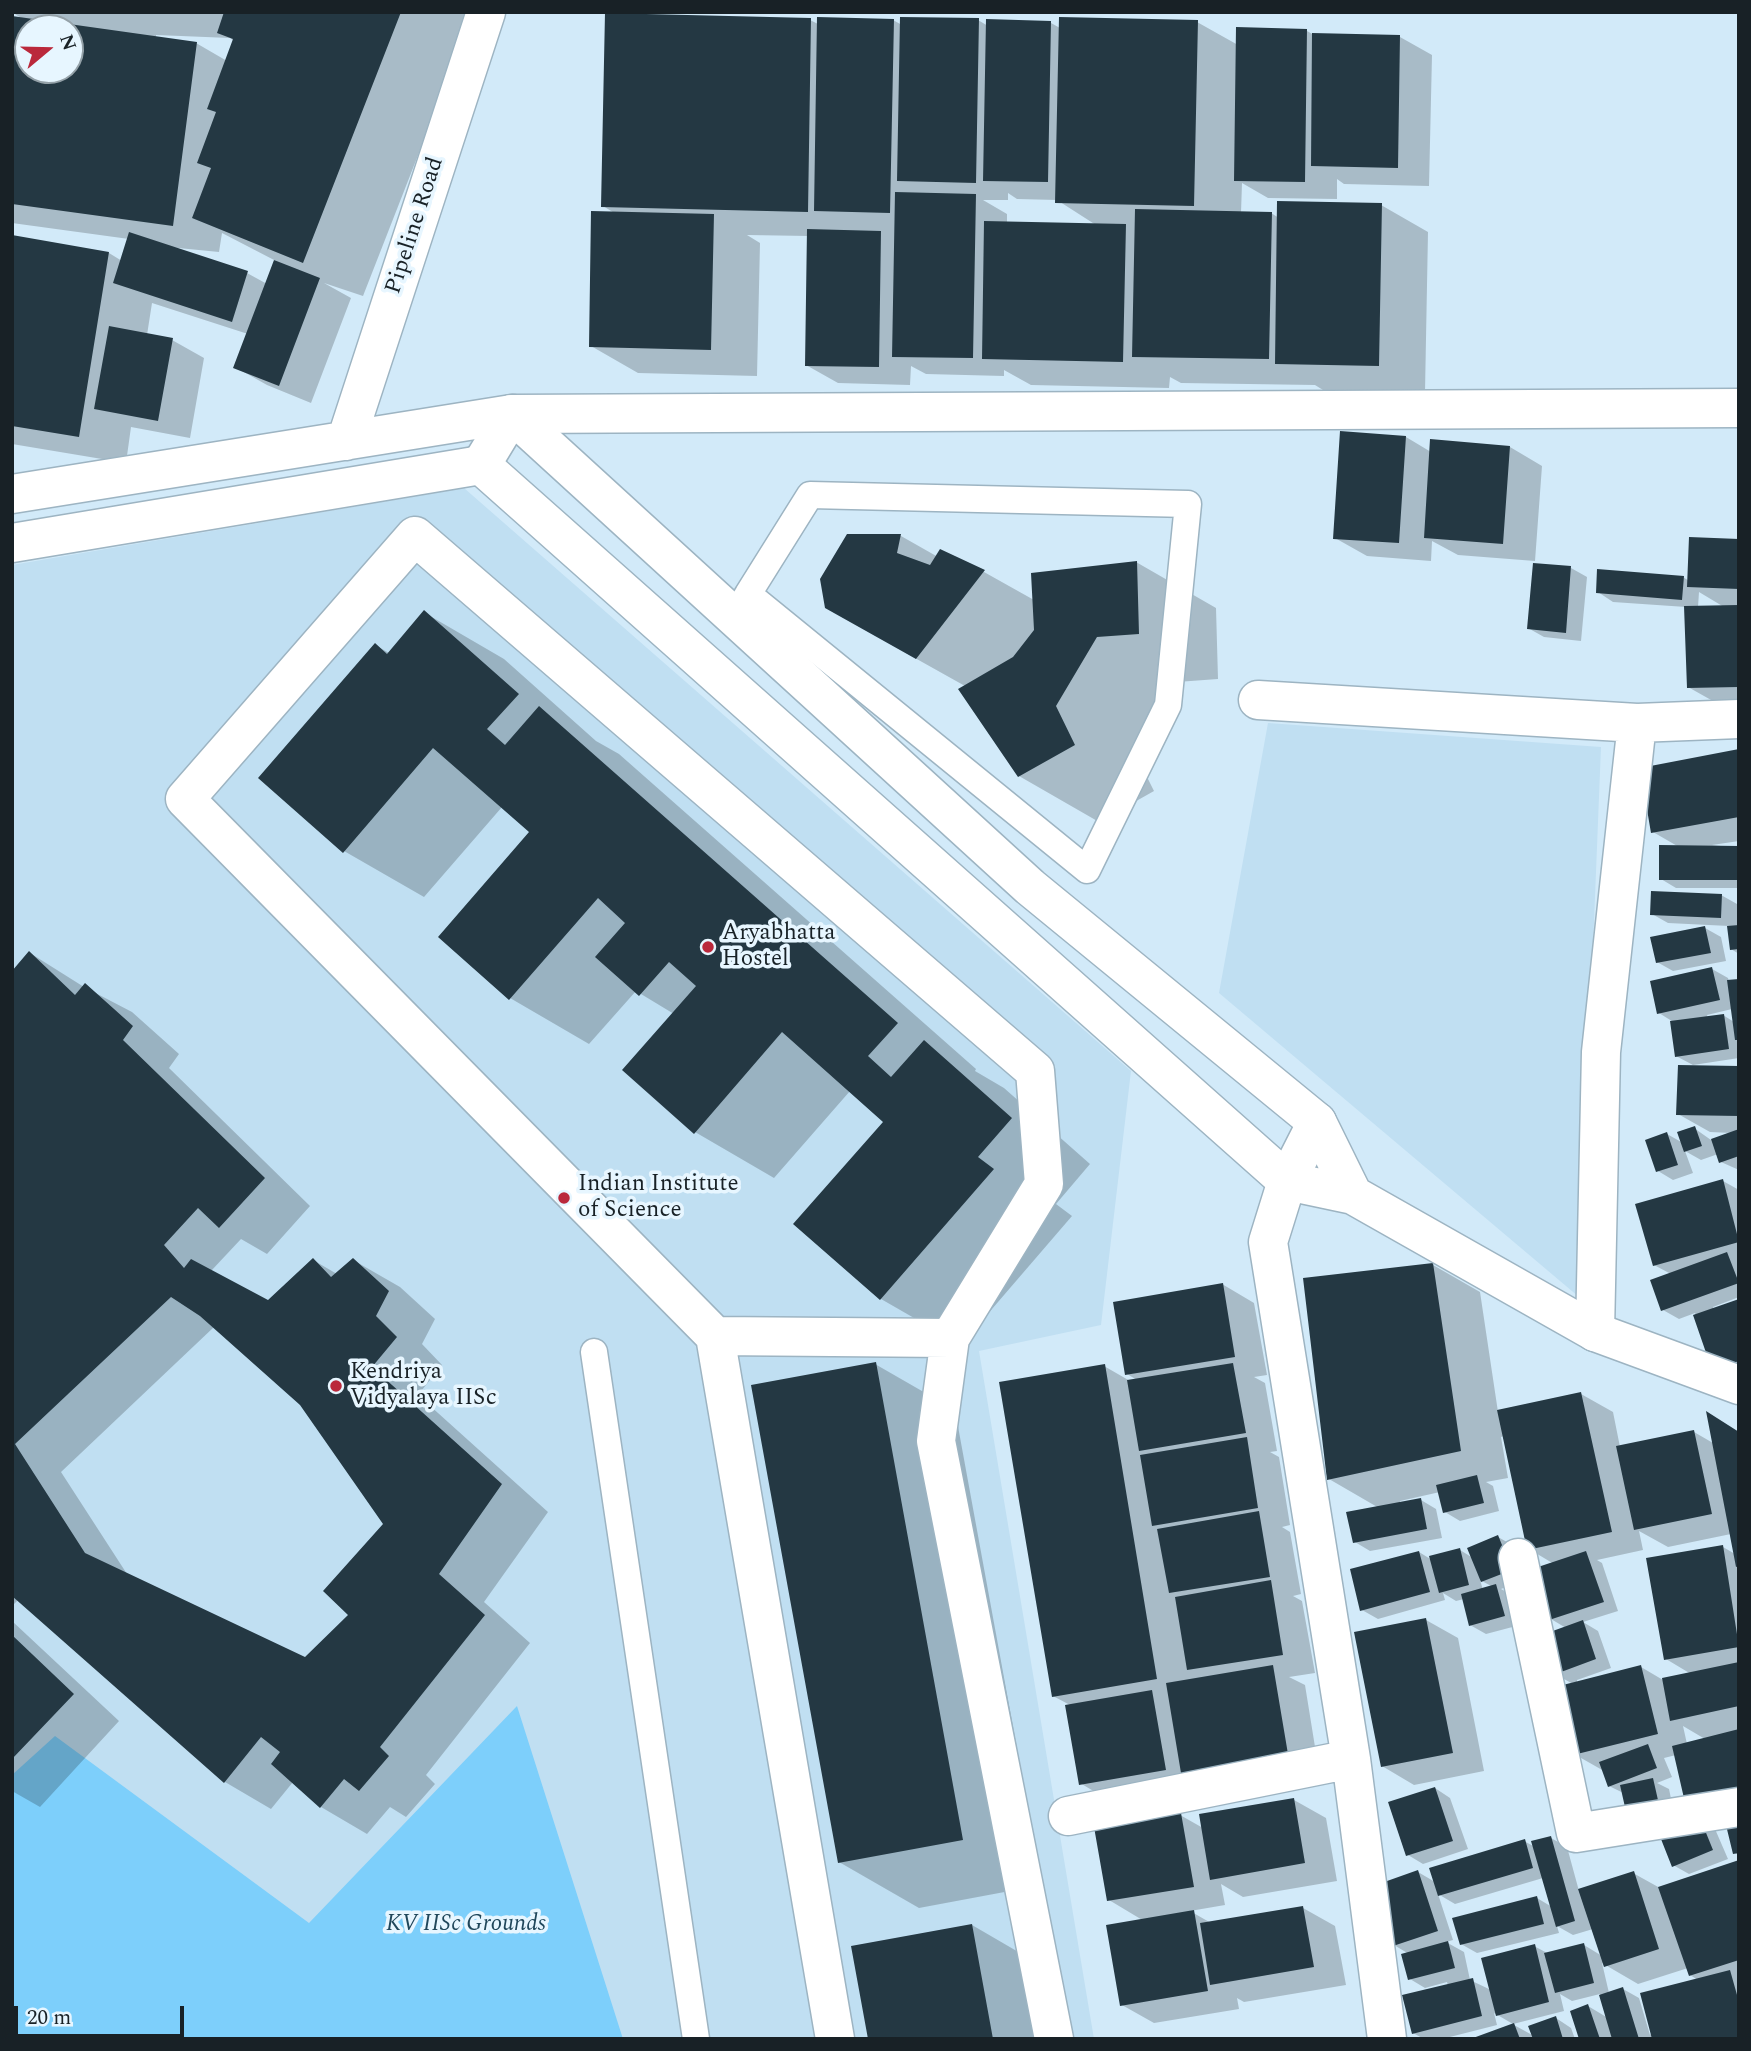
<!DOCTYPE html>
<style>
body{margin:0}
#map{position:relative;width:1751px;height:2051px;overflow:hidden;background:#d2eaf9;font-family:Spectral,serif}
canvas{display:block}
.frame{position:absolute;inset:0;border:14px solid #182126;pointer-events:none}
.north{position:absolute;left:14px;top:14px;width:70px;height:70px;box-sizing:border-box;background:#e7f6ff;border:2px solid #94a1a8;border-radius:50%;rotate:71deg;font-size:19px;font-weight:700;line-height:28px;text-align:center;color:#182126}
.north::after{content:'';display:block;margin:auto;width:24px;height:32px;background:#ba283b;clip-path:polygon(50% 0,100% 100%,50% 72%,0 100%)}
.scale{position:absolute;left:14px;top:2006px;width:170px;height:32px;box-sizing:border-box;border:4px solid #182126;border-top:0;padding-left:9px;font-size:21px;line-height:24px;white-space:nowrap;color:#182126;-webkit-text-stroke:5px #e7f6ff;paint-order:stroke}
</style>
<div id="map">
<canvas width="1751" height="2051"></canvas>
<div class="frame"></div>
<div class="north">N</div>
<div class="scale">20 m</div>
</div>
<script>
const g = document.querySelector('canvas').getContext('2d');
g.lineJoin = 'round';
function fillPath(path, color) { g.fillStyle = color; g.fill(path, 'evenodd'); }
const poly = rows => new Path2D(rows.map(r => 'M' + r).join(''));
function strokePath(path, color, width, dash) { g.strokeStyle = color; g.lineWidth = width; g.lineCap = dash ? 'butt' : 'round'; g.setLineDash(dash || []); g.stroke(path); }
function drawText(font, color, halo, rows, align = 'center') {
  g.font = font + ' Spectral,serif'; g.lineWidth = 7; g.setLineDash([]); g.textBaseline = 'middle'; g.strokeStyle = halo; g.fillStyle = color; for (const [text, x, y, turn = 0] of rows) {
    g.save(); g.translate(x, y); g.rotate((+turn || 0) * Math.PI / 180); g.textAlign = isNaN(turn) ? turn : align; if (halo) g.strokeText(text, 0, 0); g.fillText(text, 0, 0); g.restore();
  }
}
fillPath(poly([
 [464,488,1131,1071,1101,1325,979,1351,1094,2039,12,2039,12,565],
 [1268,723,1601,747,1579,1297,1219,993]
]), '#c0dff2');
fillPath(poly([
 [517,1706,623,2039,12,2039,12,1775,55,1736,309,1923]
]), '#7dcffb');
fillPath(poly([
 [12,12,474,12,363,296,324,283,351,298,311,403,267,385,235,367,248,334,152,303,147,335,172,340,204,358,190,438,131,427,126,463,12,444,12,237,109,253,122,261,129,239,12,223,12,18,24,20],
 [28,28,70,28,70,70,28,70],
 [156,35,230,38,234,41,227,61,196,43,156,38],
 [222,233,276,261,267,284,247,273,168,247,219,252],
 [810,20,818,24,893,20,902,25,978,20,988,26,1051,23,1060,28,1197,22,1238,45,1307,31,1314,35,1400,37,1432,55,1429,186,1344,184,1337,179,1337,199,1268,198,1242,183,1241,213,1271,213,1279,218,1381,205,1428,232,1425,392,1323,390,1315,385,1181,383,1170,377,1169,388,1031,385,1004,370,1004,376,926,374,911,366,910,385,838,383,806,365,809,236,747,235,760,243,757,376,638,373,591,346,616,214,603,206],
 [1008,193,1017,199,1057,200,1096,225,1007,223,1007,214,983,200,1008,200],
 [1342,433,1406,437,1431,452,1510,447,1542,466,1535,561,1458,555,1432,541,1431,561,1367,556,1335,538],
 [848,536,901,536,938,557,941,552,984,572,1034,600,1136,562,1216,608,1218,679,1177,682,1135,753,1154,791,1099,822,1019,776,965,686,906,653],
 [1739,541,1739,705,1720,705,1688,687,1686,607,1613,602,1598,592,1683,577,1689,581],
 [1699,592,1724,607,1698,607],
 [1571,568,1587,577,1581,641,1544,637,1528,628],
 [425,613,504,659,596,741,619,754,976,1069,975,1071,1004,1088,1090,1164,1056,1204,1072,1216,961,1345,881,1299,796,1224,885,1122,850,1091,774,1178,695,1132,674,1014,636,991,589,1044,510,998,531,832,502,807,424,897,344,851,375,645,389,653],
 [1739,751,1739,841,1712,845,1739,848,1739,888,1676,888,1661,879,1679,847,1653,832],
 [1721,895,1737,904,1739,954,1731,949,1729,926,1668,923,1652,914],
 [1705,928,1721,937,1726,961,1673,971,1657,962],
 [30,953,84,987,132,1012,179,1054,169,1068,310,1206,267,1254,241,1239,211,1271,268,1302,313,1260,337,1274,353,1260,400,1287,435,1319,422,1344,442,1365,418,1395,548,1512,484,1602,530,1643,426,1775,435,1784,406,1817,390,1807,367,1834,321,1807,293,1782,271,1809,225,1782,19,1599,12,1606,12,973],
 [214,1327,301,1404,385,1524,351,1615,306,1659,127,1574,61,1472],
 [1712,969,1728,978,1729,982,1739,981,1739,1058,1693,1065,1676,1056,1675,1023,1659,1013],
 [1732,1009,1734,1022,1723,1015,1708,1018,1707,1015],
 [1739,1068,1739,1170,1721,1162,1718,1154,1701,1160,1685,1151,1693,1173,1673,1180,1658,1171,1667,1134,1683,1143,1694,1128,1711,1140,1732,1133,1710,1132,1678,1114],
 [1723,1181,1739,1190,1739,1297,1713,1307,1714,1310,1739,1301,1739,1375,1714,1369,1695,1313,1679,1319,1663,1310,1671,1274,1654,1265],
 [1433,1265,1480,1292,1498,1412,1581,1394,1613,1412,1620,1447,1694,1432,1713,1443,1739,1432,1739,1855,1735,1853,1727,1823,1676,1755,1664,1758,1672,1777,1657,1783,1669,1789,1675,1818,1609,1786,1604,1771,1574,1754,1573,1684,1555,1674,1566,1628,1551,1619,1554,1564,1529,1549,1504,1436,1501,1437,1508,1478,1486,1482,1493,1486,1499,1511,1460,1521,1445,1512,1440,1492,1400,1501,1400,1504,1421,1500,1436,1509,1442,1538,1370,1551,1355,1542,1379,1508,1329,1479],
 [1639,1531,1668,1547,1731,1534,1735,1554,1723,1547,1666,1659,1691,1674,1663,1680,1641,1667,1577,1683,1577,1680,1611,1668,1598,1631,1583,1622,1618,1611,1602,1563,1597,1560,1643,1550],
 [1683,1726,1705,1739,1687,1744],
 [1222,1284,1254,1303,1267,1375,1254,1377,1265,1383,1277,1451,1270,1452,1279,1457,1290,1525,1282,1527,1290,1532,1301,1594,1293,1596,1302,1601,1315,1673,1289,1677,1305,1685,1321,1784,1112,1802,1080,1783,1070,1705,1053,1696,1104,1366,1130,1381,1137,1380,1127,1374],
 [875,1364,955,1410,1042,1885,919,1908,839,1862],
 [1498,1537,1514,1546,1527,1579,1501,1589,1512,1595,1520,1625,1486,1634,1470,1625,1464,1599,1456,1601,1443,1593,1445,1600,1378,1619,1362,1610,1419,1552,1432,1560,1460,1550,1473,1558],
 [1480,1580,1493,1587,1483,1590],
 [1426,1620,1458,1638,1484,1771,1414,1785,1382,1766],
 [12,1621,119,1721,40,1807,12,1791],
 [1435,1788,1450,1798,1468,1849,1423,1864,1408,1855],
 [1294,1800,1326,1818,1337,1881,1243,1897,1221,1884,1225,1905,1190,1911,1211,1923,1303,1908,1335,1926,1346,1985,1244,2002,1237,1998,1239,2009,1154,2023,1122,2005,1144,1921,1109,1900,1180,1815,1203,1828],
 [1715,1829,1728,1859,1689,1874,1673,1865,1661,1835],
 [1551,1838,1567,1847,1579,1891,1633,1873,1660,1888,1739,1862,1739,2039,1581,2039,1588,2006,1608,2018,1600,1994,1572,2001,1560,1994,1564,2011,1513,2024,1494,2013,1497,2025,1442,2039,1424,2039,1413,2033,1448,1986,1447,1982,1425,1988,1410,1979,1409,1954,1394,1945,1418,1872,1435,1882,1524,1841,1535,1847],
 [1543,1878,1552,1907,1537,1898,1461,1944,1477,1953,1559,1933,1557,1926,1573,1935,1593,1929,1602,1956,1584,1945,1549,1954,1534,1946,1491,1990,1470,1980,1464,1952,1446,1942,1453,1940,1438,1894,1455,1904],
 [1602,1963,1638,1984,1688,1968,1690,1975,1698,1980,1650,2035,1639,1998,1623,1989,1609,1993],
 [972,1925,1051,1971,1064,2039,870,2039],
 [1556,2018,1571,2028,1575,2039,1522,2039,1517,2036,1514,2025,1534,2036]
]), '#0003');
fillPath(poly([
 [224,12,401,12,303,263,192,218,211,168,197,163,216,112,207,109,233,39,217,33],
 [605,13,811,18,808,212,601,207],
 [12,16,197,42,173,226,12,204],
 [28,28,70,28,70,70,28,70],
 [817,17,894,19,890,213,814,211],
 [900,17,979,18,976,183,897,181],
 [1059,17,1198,20,1194,206,1055,203],
 [986,19,1051,21,1048,182,983,181],
 [1236,27,1307,29,1305,182,1234,181],
 [1312,33,1400,35,1398,168,1311,166],
 [895,192,976,194,973,358,892,357],
 [1277,201,1382,203,1379,366,1275,364],
 [1135,209,1272,212,1269,359,1132,357],
 [591,211,714,214,711,350,589,347],
 [984,221,1126,224,1123,362,982,359],
 [807,229,881,231,879,367,805,366],
 [129,232,248,271,232,322,113,283],
 [12,235,109,252,79,437,12,426],
 [274,260,320,278,279,386,233,368],
 [109,326,173,338,158,421,94,409],
 [1340,431,1406,436,1399,543,1333,539],
 [1430,439,1510,446,1503,544,1424,538],
 [847,534,901,534,897,553,930,565,940,549,985,570,916,659,825,608,820,579],
 [1689,537,1739,539,1739,589,1687,587],
 [1137,561,1139,634,1097,637,1056,706,1075,745,1018,777,958,689,1013,657,1034,630,1031,573],
 [1533,563,1571,566,1566,633,1527,629],
 [1597,569,1684,576,1682,600,1596,593],
 [1739,605,1739,687,1687,688,1684,606],
 [424,610,519,694,487,729,505,745,539,706,898,1023,868,1056,891,1077,924,1040,1012,1118,978,1157,994,1169,880,1300,793,1224,883,1122,782,1032,694,1134,622,1070,696,986,669,962,639,996,595,957,625,923,598,898,509,1000,438,937,529,832,433,748,343,853,258,778,375,643,387,654],
 [1739,749,1739,817,1651,833,1640,768],
 [1659,845,1739,846,1739,880,1659,880],
 [1651,891,1722,894,1721,918,1650,915],
 [1739,925,1739,949,1730,950,1727,926],
 [1705,926,1711,953,1656,963,1650,937],
 [29,951,75,995,85,983,133,1026,123,1040,265,1178,219,1228,198,1208,164,1245,184,1268,191,1259,268,1300,313,1258,331,1277,353,1258,389,1291,376,1316,397,1337,372,1367,502,1484,439,1574,485,1615,380,1747,389,1756,359,1791,344,1779,320,1808,271,1764,280,1752,261,1737,224,1783,12,1596,12,971],
 [171,1297,200,1316,300,1405,383,1524,323,1591,348,1615,305,1657,85,1553,15,1444],
 [1712,967,1720,1000,1657,1014,1650,981],
 [1739,979,1739,1040,1735,1040,1727,980],
 [1724,1014,1729,1049,1675,1057,1670,1021],
 [1678,1065,1739,1066,1739,1116,1676,1115],
 [1695,1126,1702,1146,1684,1152,1677,1132],
 [1739,1129,1739,1156,1719,1163,1711,1139],
 [1667,1132,1678,1165,1656,1172,1645,1140],
 [1723,1179,1739,1242,1653,1266,1635,1204],
 [1727,1252,1739,1283,1661,1311,1650,1280],
 [1433,1263,1461,1451,1327,1480,1303,1278],
 [1223,1283,1235,1357,1125,1375,1113,1302],
 [1739,1299,1739,1361,1712,1370,1693,1315],
 [876,1362,963,1840,838,1863,751,1385],
 [1233,1363,1246,1433,1139,1451,1127,1380],
 [1105,1364,1157,1679,1052,1697,999,1382],
 [1581,1392,1612,1532,1527,1550,1497,1410],
 [1706,1411,1739,1432,1739,1566,1736,1567],
 [1694,1430,1712,1514,1634,1530,1616,1446],
 [1247,1437,1258,1508,1152,1526,1140,1455],
 [1477,1475,1484,1503,1443,1513,1436,1485],
 [1421,1498,1427,1529,1353,1543,1346,1512],
 [1259,1511,1270,1577,1169,1593,1157,1529],
 [1498,1535,1512,1570,1481,1582,1467,1548],
 [1723,1545,1739,1647,1664,1660,1646,1558],
 [1460,1548,1469,1585,1439,1593,1429,1556],
 [1419,1551,1430,1592,1360,1611,1350,1569],
 [1586,1551,1604,1602,1549,1620,1532,1569],
 [1271,1580,1283,1655,1187,1670,1175,1597],
 [1496,1584,1505,1616,1469,1626,1461,1594],
 [1426,1618,1453,1753,1381,1767,1354,1632],
 [1583,1620,1596,1659,1553,1675,1539,1636],
 [12,1635,74,1694,12,1759],
 [1739,1662,1739,1706,1670,1721,1662,1678],
 [1273,1665,1290,1766,1183,1785,1166,1683],
 [1641,1665,1658,1734,1573,1755,1555,1687],
 [1152,1690,1166,1770,1079,1785,1065,1705],
 [1739,1729,1739,1795,1686,1807,1672,1746],
 [1648,1744,1657,1768,1608,1787,1599,1762],
 [1653,1778,1660,1809,1627,1816,1620,1785],
 [1435,1787,1453,1841,1406,1856,1388,1802],
 [1294,1798,1305,1863,1210,1880,1199,1814],
 [1181,1813,1194,1887,1107,1901,1094,1827],
 [1739,1817,1739,1853,1733,1854,1725,1821],
 [1700,1818,1713,1850,1672,1867,1659,1834],
 [1551,1836,1575,1921,1556,1927,1531,1841],
 [1525,1839,1533,1868,1438,1896,1429,1868],
 [1739,1860,1739,1960,1689,1976,1658,1887],
 [1418,1870,1438,1931,1393,1946,1373,1886],
 [1634,1871,1659,1949,1604,1967,1578,1889],
 [1537,1896,1544,1924,1460,1945,1452,1918],
 [1303,1906,1314,1967,1210,1985,1200,1923],
 [1194,1910,1208,1991,1120,2006,1106,1925],
 [972,1924,993,2039,868,2039,851,1946],
 [1448,1941,1455,1968,1408,1980,1401,1954],
 [1584,1943,1594,1983,1555,1993,1544,1953],
 [1535,1944,1549,2002,1496,2016,1481,1958],
 [1730,1970,1739,2002,1739,2039,1652,2039,1640,1993],
 [1473,1978,1482,2016,1412,2034,1402,1995],
 [1623,1987,1639,2039,1612,2039,1599,1995],
 [1588,2004,1600,2039,1579,2039,1570,2011],
 [1556,2016,1563,2039,1533,2039,1528,2026],
 [1514,2023,1520,2039,1473,2039,1473,2038]
]), '#243843');
const lane = poly([
 [735,616,748,594,810,495,1188,504,1168,705,1087,870,748,594],
 [594,1352,696,2039]
]);
const street = poly([
 [481,465,512,414,1739,408],
 [1258,700,1637,723,1739,719],
 [1317,1122,1287,1181,1268,1242,1351,1759,1387,2039],
 [1595,1332,1601,1052,1637,723],
 [715,1336,950,1338],
 [1518,1558,1576,1833,1739,1807],
 [1068,1816,1351,1759],
 [835,2039,715,1336,185,799,415,536,1035,1071,1044,1184,950,1338,936,1441,1054,2039]
]);
const secondary = poly([
 [346,441,486,12],
 [12,494,512,414,1030,887,1317,1122,1353,1195],
 [12,543,481,465,1287,1181,1353,1195,1595,1332,1739,1385]
]);
strokePath(lane, '#9db4c2', 29);
strokePath(street, '#9db4c2', 41);
strokePath(secondary, '#9db4c2', 41);
strokePath(lane, '#fff', 26);
strokePath(street, '#fff', 38);
strokePath(secondary, '#fff', 38);
for (const [x, y, r, color] of [
 [708,947,7,"#ba283b"],
 [564,1198,7,"#ba283b"],
 [336,1386,7,"#ba283b"]
]) { const dot = new Path2D(); dot.arc(x, y, r, 0, 2 * Math.PI); g.fillStyle = color; g.fill(dot); strokePath(dot, '#e7f6ff', 2.5); }
drawText('23px', '#182126', '#e7f6ff', [
 ["Pipeline Road",416,226,-72]
]);
drawText('23px', '#182126', '#e7f6ff', [
 ["Aryabhatta",722,934],
 ["Hostel",722,960],
 ["Indian Institute",578,1185],
 ["of Science",578,1211],
 ["Kendriya",350,1373],
 ["Vidyalaya IISc",350,1399]
], 'left');
drawText('italic 23px', '#20475b', '#e7f6ff', [
 ["KV IISc Grounds",466,1925]
]);
</script>
